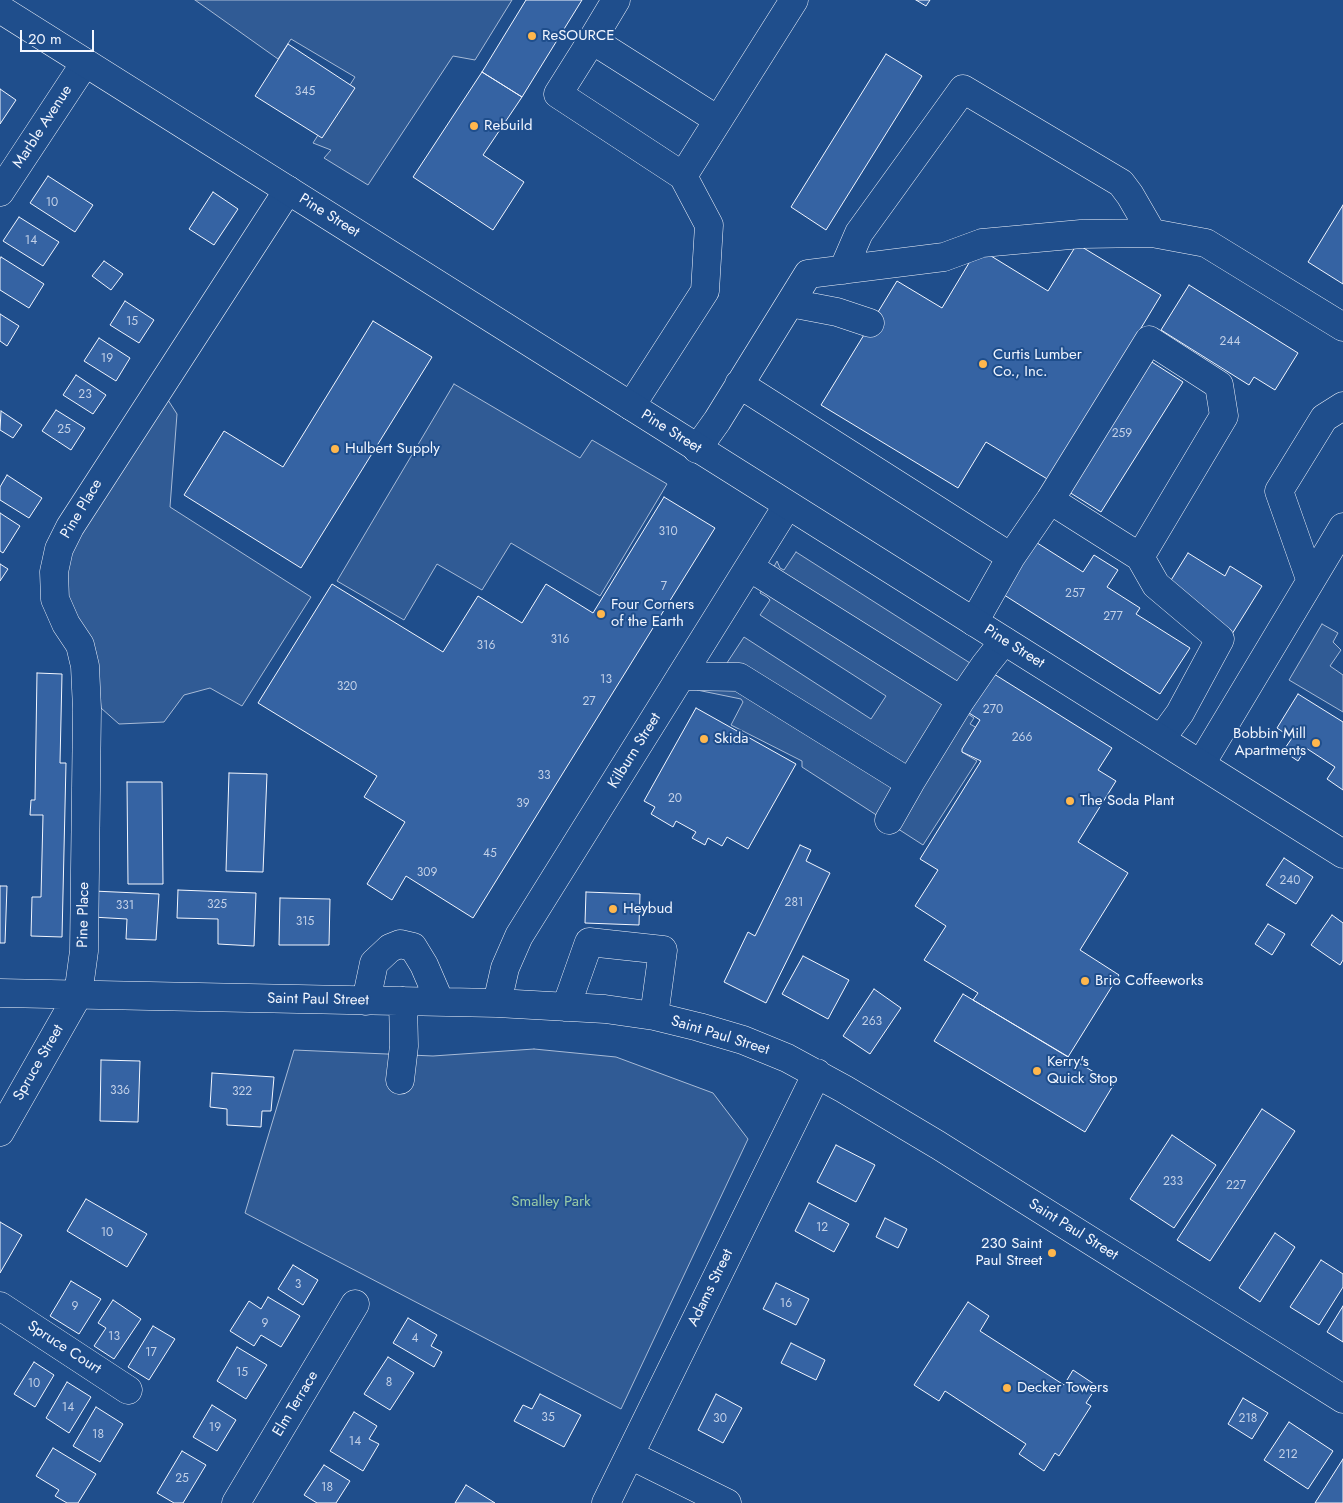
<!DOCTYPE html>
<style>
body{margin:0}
#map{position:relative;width:1343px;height:1503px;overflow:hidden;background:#1f4e8c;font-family:Jost,sans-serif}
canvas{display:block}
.scale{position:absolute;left:20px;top:30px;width:74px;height:22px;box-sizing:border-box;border:2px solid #f2f6ff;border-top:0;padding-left:6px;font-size:15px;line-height:18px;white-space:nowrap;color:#f2f6ff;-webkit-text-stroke:4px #1f4e8c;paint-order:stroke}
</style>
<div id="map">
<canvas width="1343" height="1503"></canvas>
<div class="scale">20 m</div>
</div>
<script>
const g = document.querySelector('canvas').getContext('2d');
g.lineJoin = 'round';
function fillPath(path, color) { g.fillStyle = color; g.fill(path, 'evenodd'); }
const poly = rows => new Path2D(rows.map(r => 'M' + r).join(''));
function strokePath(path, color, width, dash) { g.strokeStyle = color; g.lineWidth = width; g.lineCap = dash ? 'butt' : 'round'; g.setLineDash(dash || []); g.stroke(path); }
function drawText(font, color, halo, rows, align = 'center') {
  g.font = font + ' Jost,sans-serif'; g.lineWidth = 4; g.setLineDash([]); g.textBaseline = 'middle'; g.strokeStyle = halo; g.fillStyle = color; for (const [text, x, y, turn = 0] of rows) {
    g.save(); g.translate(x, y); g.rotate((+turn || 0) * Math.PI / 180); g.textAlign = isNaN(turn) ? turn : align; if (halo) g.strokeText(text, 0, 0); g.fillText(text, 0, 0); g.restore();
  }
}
const built = poly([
 [195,0,512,0,475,60,453,56,368,185,324,158,331,150,313,143,355,77,291,39,278,59,195,0],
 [454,384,580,458,592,440,667,484,600,596,511,543,482,590,437,564,404,620,337,581,454,384],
 [168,400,177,414,170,507,311,597,242,706,210,688,184,695,164,722,119,724,101,708,96,653,74,616,61,572,76,534,168,400],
 [796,552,981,670,968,714,974,718,970,724,977,728,962,752,977,761,923,845,802,767,802,761,731,725,743,702,741,699,697,690,719,675,744,637,871,719,886,696,760,615,770,600,767,597,760,593,777,561,780,568,784,570,796,552],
 [1322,624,1338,633,1333,642,1341,650,1330,666,1343,675,1343,712,1289,680,1322,624],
 [534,1049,616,1057,713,1093,748,1139,621,1409,245,1213,294,1050,433,1056,534,1049]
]);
fillPath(built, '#305b95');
strokePath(built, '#a8bbd7', 1);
const building = poly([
 [526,0,582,0,522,97,482,72,526,0],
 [916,0,930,0,926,6,916,0],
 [288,44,355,88,322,138,255,96,288,44],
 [886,54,922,76,826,230,791,207,886,54],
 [482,72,522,97,483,155,524,182,493,230,413,177,482,72],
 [0,89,16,100,0,124,0,89],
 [48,176,93,205,75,232,30,203,48,176],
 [213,192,238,209,214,245,189,229,213,192],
 [1343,205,1343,284,1308,262,1343,205],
 [19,217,59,242,43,266,3,241,19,217],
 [1077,244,1161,295,1049,480,986,442,958,488,821,405,897,281,942,308,978,248,1048,291,1077,244],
 [1,257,44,284,29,308,0,290,0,259,1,257],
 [104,261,123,274,111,290,92,276,104,261],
 [1189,285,1298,353,1275,390,1254,377,1249,385,1161,330,1189,285],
 [125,301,154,320,139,343,110,325,125,301],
 [0,314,19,326,7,346,0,341,0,314],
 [373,321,432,357,301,568,184,495,224,431,283,467,373,321],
 [99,338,130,358,116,381,84,361,99,338],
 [1144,357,1183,382,1101,512,1061,487,1144,357],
 [76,375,106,395,93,414,63,395,76,375],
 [56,410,85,428,71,450,42,431,56,410],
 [1,411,22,425,13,438,0,430,1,411],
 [7,475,42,498,29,518,0,500,0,487,7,475],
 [664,497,715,528,473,918,406,876,392,900,367,884,405,822,364,797,377,776,258,703,332,584,443,652,478,596,522,623,546,584,593,613,664,497],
 [0,513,20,526,3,553,0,551,0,513],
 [1034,541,1083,572,1094,555,1118,570,1107,587,1140,608,1136,614,1190,648,1160,694,1001,593,1034,541],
 [1188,553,1225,576,1230,566,1262,586,1232,634,1200,614,1204,607,1168,585,1188,553],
 [0,564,8,569,0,581,0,564],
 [37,673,62,674,60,763,66,763,62,937,31,936,32,897,41,897,43,815,30,815,31,800,35,800,37,673],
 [994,674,1112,748,1098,770,1116,781,1078,842,1128,873,1080,950,1119,975,1068,1057,973,1000,978,993,924,960,946,926,915,906,938,870,920,859,981,761,962,752,962,749,980,720,969,713,994,674],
 [1298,694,1343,722,1343,790,1327,779,1335,767,1306,748,1298,761,1283,751,1292,738,1277,728,1298,694],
 [696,708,796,764,748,849,727,837,722,846,708,838,705,845,692,838,696,832,676,821,673,827,651,814,655,807,644,801,696,708],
 [229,773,267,774,263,872,226,871,229,773],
 [127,782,162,782,163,884,128,884,127,782],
 [800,845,811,850,806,861,830,873,766,1003,724,982,748,932,755,936,800,845],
 [1284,858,1313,877,1296,904,1266,885,1284,858],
 [0,886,7,886,5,943,0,943,0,886],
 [178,890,256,893,254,946,218,944,218,919,177,918,178,890],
 [93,891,159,894,156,940,126,939,127,919,92,917,93,891],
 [586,892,640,894,639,925,585,923,586,892],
 [280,898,330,899,329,945,279,945,280,898],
 [1332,915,1343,923,1343,960,1340,965,1311,945,1332,915],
 [1268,924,1285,934,1272,955,1255,944,1268,924],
 [803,956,849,980,828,1019,782,994,803,956],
 [874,989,901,1008,870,1054,843,1036,874,989],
 [963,994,1114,1084,1085,1132,934,1041,963,994],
 [101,1060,140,1061,138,1122,100,1121,101,1060],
 [212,1073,274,1077,271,1111,262,1111,261,1127,227,1125,227,1109,210,1107,212,1073],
 [1262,1109,1295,1131,1210,1261,1177,1240,1262,1109],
 [1172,1135,1216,1165,1174,1228,1130,1199,1172,1135],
 [836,1145,875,1165,856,1202,817,1182,836,1145],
 [86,1199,147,1234,127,1267,67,1231,86,1199],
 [809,1203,849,1224,834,1252,795,1231,809,1203],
 [885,1218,907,1229,898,1248,876,1237,885,1218],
 [0,1222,22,1235,0,1273,0,1222],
 [1275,1233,1295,1247,1260,1302,1239,1288,1275,1233],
 [1321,1260,1343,1274,1343,1287,1319,1325,1290,1307,1321,1260],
 [293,1265,318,1280,303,1305,278,1289,293,1265],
 [71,1281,101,1299,79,1334,50,1316,71,1281],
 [776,1283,809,1299,796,1325,763,1309,776,1283],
 [268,1297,300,1316,281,1347,261,1335,254,1346,230,1331,249,1301,261,1309,268,1297],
 [113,1300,141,1319,114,1359,94,1346,106,1328,98,1323,113,1300],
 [968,1302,989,1316,980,1331,1064,1385,1073,1370,1097,1386,1086,1403,1091,1406,1059,1456,1055,1453,1044,1471,1019,1454,1026,1444,945,1391,939,1401,914,1385,968,1302],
 [1343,1306,1343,1342,1327,1332,1343,1306],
 [408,1318,437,1335,431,1346,442,1352,434,1367,393,1343,408,1318],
 [153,1326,175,1339,149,1380,128,1367,153,1326],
 [791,1343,825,1360,816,1380,781,1363,791,1343],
 [237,1347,267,1365,246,1399,217,1381,237,1347],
 [388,1357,414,1373,390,1410,364,1394,388,1357],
 [34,1362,54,1375,35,1407,14,1394,34,1362],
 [67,1382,91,1397,69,1433,46,1418,67,1382],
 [540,1394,581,1415,564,1447,514,1421,523,1405,532,1409,540,1394],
 [716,1394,742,1408,723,1443,698,1430,716,1394],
 [1243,1398,1268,1413,1252,1439,1228,1424,1243,1398],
 [212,1405,236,1420,217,1451,193,1437,212,1405],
 [96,1407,123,1424,100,1462,73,1446,96,1407],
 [354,1412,377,1426,369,1439,379,1444,363,1471,330,1451,354,1412],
 [1289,1422,1333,1451,1308,1489,1264,1460,1289,1422],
 [53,1448,96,1474,78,1503,67,1503,55,1496,59,1490,36,1476,53,1448],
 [182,1451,206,1465,183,1503,174,1503,157,1493,182,1451],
 [1343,1459,1343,1503,1315,1503,1343,1459],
 [324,1465,350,1481,336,1503,317,1503,304,1495,324,1465],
 [466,1485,495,1503,455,1503,466,1485]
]);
fillPath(building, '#3563a3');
strokePath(building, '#f2f6ff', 1);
const minor = poly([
 [592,40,616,0],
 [683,176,794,0],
 [0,192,85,63],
 [843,270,859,233,963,89,1121,183,1130,195,1152,233],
 [790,303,837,312,870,323],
 [739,384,1011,557,974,622],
 [631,406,705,291,709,225,683,176,558,94,592,40,718,120],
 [697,449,717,421,808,274,944,257,982,243,1081,234,1152,233,1206,243,1343,327],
 [1050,500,1140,557],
 [1011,557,1050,500,1149,340,1219,385,1224,416,1140,557,1156,585,1220,639,1180,713,1161,739],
 [1310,579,1279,491,1324,418,1343,406],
 [681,676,739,677,910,783,961,700,749,567],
 [961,700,985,665,1004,641],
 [1201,764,1343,527],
 [889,820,910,783],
 [0,993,497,1003,605,1009,654,1016,699,1027,743,1040,787,1058,844,1089,938,1145,1343,1399],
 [366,1001,374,963,390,948,400,944,413,947,424,965,440,1002],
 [497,1003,505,968,519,936,787,506],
 [566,1007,589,942,663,950,654,1016],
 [400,1080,404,1046,403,1001],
 [0,1132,78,995,84,951,87,709,85,666,80,645,66,624,55,599,54,572,59,549,70,527,288,190],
 [0,1306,128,1390],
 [630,1455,727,1503],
 [236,1503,355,1304],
 [606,1503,817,1073]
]);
const major = poly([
 [0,9,1343,854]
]);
strokePath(minor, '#f2f6ff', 29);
strokePath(major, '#f2f6ff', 29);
strokePath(minor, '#1f4e8c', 28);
strokePath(major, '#1f4e8c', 28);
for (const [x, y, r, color] of [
 [532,36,5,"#ffb74d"],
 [474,126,5,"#ffb74d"],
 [983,364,5,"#ffb74d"],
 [335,449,5,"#ffb74d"],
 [601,614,5,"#ffb74d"],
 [704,739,5,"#ffb74d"],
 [1316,743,5,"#ffb74d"],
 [1070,801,5,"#ffb74d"],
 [613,909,5,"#ffb74d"],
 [1085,981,5,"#ffb74d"],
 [1037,1071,5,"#ffb74d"],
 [1052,1253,5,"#ffb74d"],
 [1007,1388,5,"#ffb74d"]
]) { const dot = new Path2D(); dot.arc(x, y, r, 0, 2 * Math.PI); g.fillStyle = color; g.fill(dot); strokePath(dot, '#1f4e8c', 2); }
drawText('12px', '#c3d1e8', null, [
 ["345",305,92],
 ["10",52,203],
 ["14",31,241],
 ["15",132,322],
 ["244",1230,342],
 ["19",107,359],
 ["23",85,395],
 ["25",64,430],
 ["259",1122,434],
 ["310",668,532],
 ["7",664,587],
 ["257",1075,594],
 ["277",1113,617],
 ["316",560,640],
 ["316",486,646],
 ["13",606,680],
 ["320",347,687],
 ["27",589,702],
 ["270",993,710],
 ["266",1022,738],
 ["33",544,776],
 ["20",675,799],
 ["39",523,804],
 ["45",490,854],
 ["309",427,873],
 ["240",1290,881],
 ["281",794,903],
 ["325",217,905],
 ["331",125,906],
 ["315",305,922],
 ["263",872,1022],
 ["336",120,1091],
 ["322",242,1092],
 ["233",1173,1182],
 ["227",1236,1186],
 ["12",822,1228],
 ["10",107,1233],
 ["3",298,1285],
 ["16",786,1304],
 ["9",75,1307],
 ["9",265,1324],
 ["13",114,1337],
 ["4",415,1339],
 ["17",151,1353],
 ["15",242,1373],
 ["8",389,1383],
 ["10",34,1384],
 ["14",68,1408],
 ["35",548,1418],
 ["30",720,1419],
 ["218",1248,1419],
 ["19",215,1428],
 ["18",98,1435],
 ["14",355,1442],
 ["212",1288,1455],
 ["25",182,1479],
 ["18",327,1488]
]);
drawText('15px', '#f2f6ff', '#1f4e8c', [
 ["ReSOURCE",542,36],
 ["Rebuild",484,126],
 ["Curtis Lumber",993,355],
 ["Co., Inc.",993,372],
 ["Hulbert Supply",345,449],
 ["Four Corners",611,605],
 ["of the Earth",611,622],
 ["Bobbin Mill",1306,734,"right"],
 ["Apartments",1306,751,"right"],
 ["Skida",714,739],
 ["The Soda Plant",1080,801],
 ["Heybud",623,909],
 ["Brio Coffeeworks",1095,981],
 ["Kerry's",1047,1062],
 ["Quick Stop",1047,1079],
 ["230 Saint",1042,1244,"right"],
 ["Paul Street",1042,1261,"right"],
 ["Decker Towers",1017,1388]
], 'left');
drawText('15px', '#f2f6ff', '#1f4e8c', [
 ["Marble Avenue",43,127,-57],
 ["Pine Street",329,216,32],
 ["Pine Street",671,432,32],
 ["Pine Place",82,509,-59],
 ["Pine Street",1014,647,32],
 ["Kilburn Street",635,751,-58],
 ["Pine Place",84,915,-89],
 ["Saint Paul Street",318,1000,1],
 ["Saint Paul Street",720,1036,17],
 ["Spruce Street",39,1063,-60],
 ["Saint Paul Street",1073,1230,32],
 ["Adams Street",711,1288,-64],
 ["Spruce Court",64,1348,33],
 ["Elm Terrace",296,1404,-59]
]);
drawText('15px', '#97c8a6', '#1f4e8c', [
 ["Smalley Park",551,1202]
]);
</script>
